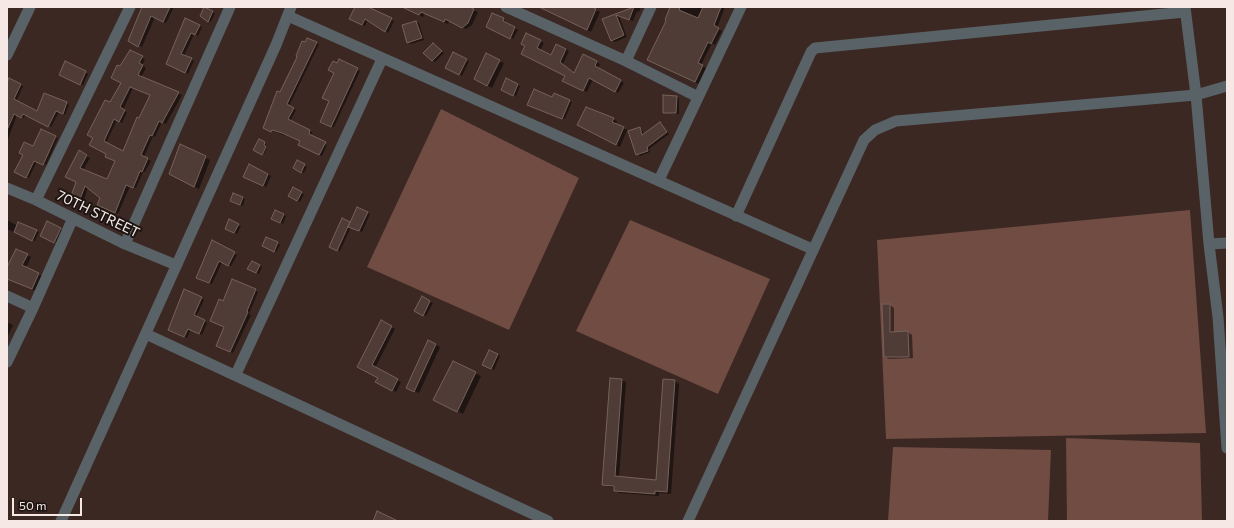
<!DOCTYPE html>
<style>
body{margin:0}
#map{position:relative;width:1234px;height:528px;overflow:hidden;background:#3b2823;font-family:Commissioner,sans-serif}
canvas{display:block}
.frame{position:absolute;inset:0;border:8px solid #f6e9e5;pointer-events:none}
.scale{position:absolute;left:12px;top:498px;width:70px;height:18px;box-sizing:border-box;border:2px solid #f6e9e5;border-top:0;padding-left:5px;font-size:12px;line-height:14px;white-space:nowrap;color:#f6e9e5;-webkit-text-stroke:3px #1c1411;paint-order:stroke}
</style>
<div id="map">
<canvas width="1234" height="528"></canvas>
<div class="frame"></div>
<div class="scale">50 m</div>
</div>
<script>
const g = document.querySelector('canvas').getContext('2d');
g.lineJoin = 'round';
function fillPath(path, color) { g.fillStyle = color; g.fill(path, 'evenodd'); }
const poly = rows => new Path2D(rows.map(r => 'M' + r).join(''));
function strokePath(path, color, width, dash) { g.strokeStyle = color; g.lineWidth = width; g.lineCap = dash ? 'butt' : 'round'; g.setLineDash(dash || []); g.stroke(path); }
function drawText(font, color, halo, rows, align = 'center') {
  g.font = font + ' Commissioner,sans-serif'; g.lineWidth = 4; g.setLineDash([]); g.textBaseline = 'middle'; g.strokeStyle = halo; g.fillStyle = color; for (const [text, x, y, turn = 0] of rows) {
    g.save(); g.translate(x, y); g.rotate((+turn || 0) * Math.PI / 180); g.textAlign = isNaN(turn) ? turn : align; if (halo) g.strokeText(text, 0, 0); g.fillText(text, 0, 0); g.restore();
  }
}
fillPath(poly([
 [441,109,579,178,509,330,367,267],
 [1190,210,1206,433,886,439,877,240],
 [630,220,770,279,718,394,576,331],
 [1066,438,1200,443,1202,521,1067,521],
 [893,447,1051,450,1048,521,888,521]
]), '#704c43');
fillPath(poly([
 [143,7,174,7,166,23,155,17,142,47,129,41],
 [356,7,372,7,372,10,394,21,388,33,368,19,365,26,350,18],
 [408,7,467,7,478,12,472,25,466,29,449,21,448,24,425,13,423,17,411,11],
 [540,7,589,7,600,12,591,32],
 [628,7,641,7,639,12,637,11,633,21,619,16,627,37,615,42,611,40,604,20,632,9],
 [671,7,725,7,717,28,722,31,715,45,712,43,701,65,706,68,699,84,652,61],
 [212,12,215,13,211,22,201,15],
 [185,19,202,27,198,36,194,34,184,56,194,61,188,74,170,65],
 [503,19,506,21,505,23,518,30,513,39,488,26],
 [416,22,419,23,424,40,411,44,408,43],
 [527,34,544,43,540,50,552,56,566,49,569,51,563,64,574,73,583,55,600,64,598,68,624,83,618,93,593,79,587,92,567,82,566,75,526,46],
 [316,43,319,44,289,106,296,110,290,121,312,132,311,136,327,145,322,156,299,145,301,141,264,128,280,94],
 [437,47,444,53,435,62,425,54],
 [131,51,145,59,142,65,146,68,141,77,182,95,166,124,162,122,155,137,153,136,144,157,151,161,145,172,143,172,136,188,130,186,118,214,101,206,101,197,88,187,84,200,75,197,80,152,90,158,83,170,108,180,116,161,107,154,91,144,122,83,120,67],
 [133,88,151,95,124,152,106,143,117,120,122,123,127,112,123,110],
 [339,60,360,71,334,127,324,124],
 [466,60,469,61,462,76,449,69],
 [499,61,504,63,492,88,479,81],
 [66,63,88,74,83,85,60,74],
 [9,79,23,86,16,102,38,112,66,103,69,105,65,115,59,112,51,127,26,114,24,118,17,115,7,142,7,85],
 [518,85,520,86,516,96,505,91],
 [677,97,679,98,679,114,664,112],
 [553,99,572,102,565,119,528,105],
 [613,119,617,121,616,125,627,130,620,147,578,125],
 [660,123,669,134,649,149,650,152,640,156,637,154,640,128,642,130,644,135],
 [55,137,58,138,46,165,37,161,29,178,16,171],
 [259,140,266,144,264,147,267,148,264,154,254,149],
 [181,146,210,160,199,189,170,173],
 [298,161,307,167,304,173,294,168],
 [250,166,271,176,266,187,247,178],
 [293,188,304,194,300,202,289,196],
 [234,194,245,199,243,206,234,202],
 [275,211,286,216,283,224,275,220],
 [367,213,370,214,362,232,351,227,340,251,330,246,342,219,351,223],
 [7,220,18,226,39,232,35,241,7,229],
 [238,225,241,226,237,234,229,230],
 [60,229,63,230,57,243,44,237],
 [212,242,237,255,231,266,222,262,212,284,200,279],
 [277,243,280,245,276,252,266,247],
 [27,255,31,257,26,268,42,276,36,291,7,278,7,265,9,266],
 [252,262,262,267,259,274,249,269],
 [255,290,258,292,249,314,251,315,233,353,220,347,225,327,223,302],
 [201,298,204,300,196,317,207,323,202,335,191,329,187,338,172,331],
 [422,298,433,303,426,316,415,311],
 [890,305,894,308,894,333,908,332,912,335,913,358,889,359,885,357],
 [381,321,395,329,375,368,401,382,396,392,377,382,379,378,358,367],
 [7,322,13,325,7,338],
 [436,345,440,347,419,393,410,389],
 [498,354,500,356,494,370,484,365],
 [475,373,481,376,463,414,441,403],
 [621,380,626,382,619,478,657,481,675,381,679,384,671,494,659,493,659,496,619,493,615,490,615,488,603,485]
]), '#0007');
const building = poly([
 [142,7,170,7,163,22,151,16,138,47,128,41,142,7],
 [204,7,213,11,208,22,200,16,204,7],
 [355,7,368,7,392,18,385,32,365,19,362,25,349,19,355,7],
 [402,7,470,7,474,9,468,23,462,28,445,19,444,22,421,12,419,15,402,7],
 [539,7,592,7,596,9,587,30,539,7],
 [634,7,629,20,616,15,624,35,611,41,602,19,634,7],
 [670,7,680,7,679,10,698,18,703,7,721,7,714,25,719,28,711,44,708,42,698,63,703,65,695,82,647,60,666,21,665,20,670,7],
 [492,13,504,18,503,21,515,27,510,39,486,27,492,13],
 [185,18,200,25,195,35,191,33,181,54,192,58,185,73,166,64,185,18],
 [416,21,422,38,407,43,402,25,416,21],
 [526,33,541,40,537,48,551,55,556,44,566,49,560,62,574,73,583,54,597,61,595,66,621,80,615,92,589,78,583,91,562,81,565,76,521,54,525,46,521,44,526,33],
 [307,38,317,42,287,104,294,108,288,119,310,130,309,134,326,142,319,155,298,145,300,141,282,133,272,130,271,132,263,128,277,91,280,92,297,57,296,56,302,41,305,42,307,38],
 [433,43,442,51,432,61,423,53,433,43],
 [130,50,143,56,139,63,143,65,138,75,179,92,162,123,159,121,152,136,150,135,141,155,148,158,142,172,140,171,133,188,126,185,115,213,97,205,100,198,85,186,80,199,71,196,76,182,65,177,79,150,87,155,80,168,107,179,115,161,105,157,106,154,89,145,93,138,87,135,105,100,110,102,121,83,111,78,117,65,120,66,130,50],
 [130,87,150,95,139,118,137,117,123,151,104,141,114,119,119,122,125,110,120,107,130,87],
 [453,52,467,59,459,75,445,68,453,52],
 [486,53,500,60,487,86,474,79,486,53],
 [339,59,358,68,331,127,320,122,329,101,322,98,334,73,328,70,333,61,337,63,339,59],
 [65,61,86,71,80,85,59,75,65,61],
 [9,78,21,84,14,99,37,111,44,93,67,102,63,114,56,111,48,127,23,114,21,118,14,114,7,130,7,82,9,78],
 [506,78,518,84,513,96,501,90,506,78],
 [534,89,552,97,554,93,570,100,562,119,527,105,534,89],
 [663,95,677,96,676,113,663,113,663,95],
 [586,107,614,118,612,122,624,127,616,145,577,125,586,107],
 [660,122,667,132,647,147,648,151,636,155,628,131,640,127,642,135,660,122],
 [41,129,56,136,43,165,34,161,26,178,14,172,23,155,19,153,24,142,33,146,41,129],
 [259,139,265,142,264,145,266,147,262,155,253,150,259,139],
 [180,144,206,156,194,187,169,174,180,144],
 [297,160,305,164,301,173,293,168,297,160],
 [249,164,268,174,263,186,243,177,249,164],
 [293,187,302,192,297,201,288,196,293,187],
 [233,193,243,197,240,205,230,201,233,193],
 [357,207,368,212,359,231,348,227,357,207],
 [275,210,284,214,280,223,271,219,275,210],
 [342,218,350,222,337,251,329,247,342,218],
 [229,219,239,224,234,233,225,229,229,219],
 [47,221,61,228,54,243,40,236,47,221],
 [18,222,37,230,32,241,14,232,18,222],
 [266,237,278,242,274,252,262,246,266,237],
 [212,240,235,252,228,266,219,261,209,283,196,278,212,240],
 [16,249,28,254,22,265,39,273,32,289,7,279,7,267,16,249],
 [252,261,260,265,256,273,247,269,252,261],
 [232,279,256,289,247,311,248,312,230,352,216,346,224,327,210,321,219,299,223,301,232,279],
 [184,289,202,297,194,315,205,320,199,334,188,329,184,337,168,330,184,289],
 [422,296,430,301,423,316,414,311,422,296],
 [882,304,890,304,890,332,908,331,909,357,884,357,882,304],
 [381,320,392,326,372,365,398,379,392,391,375,382,378,378,357,367,381,320],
 [428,340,436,344,414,392,406,388,428,340],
 [489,350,498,354,491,369,482,365,489,350],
 [453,361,476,372,457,412,433,400,453,361],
 [610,378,622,379,615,476,656,480,663,379,675,380,667,492,655,491,655,494,614,491,614,486,602,485,610,378],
 [377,511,398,521,373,521,377,511]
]);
fillPath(building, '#503c36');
strokePath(building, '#77615b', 1);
strokePath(poly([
 [506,7,626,61,698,97],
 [1185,7,1196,95,1209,244,1218,317,1227,448],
 [288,16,812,249],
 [7,55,30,7],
 [626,61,651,7],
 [659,180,741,7],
 [7,188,36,200,125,244,176,265],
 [36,200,130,7],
 [736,216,811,52,815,48,1185,12],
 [125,244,230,7],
 [1209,244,1227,243],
 [7,296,33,308,7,362],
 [33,308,73,218],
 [146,334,548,521],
 [236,374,382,59],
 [61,521,276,45,291,7],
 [688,521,864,140,875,130,896,121,1196,95,1227,86]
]), '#596266', 11);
drawText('14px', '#f6e9e5', '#1c1411', [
 ["70TH STREET",98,214,26]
]);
</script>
